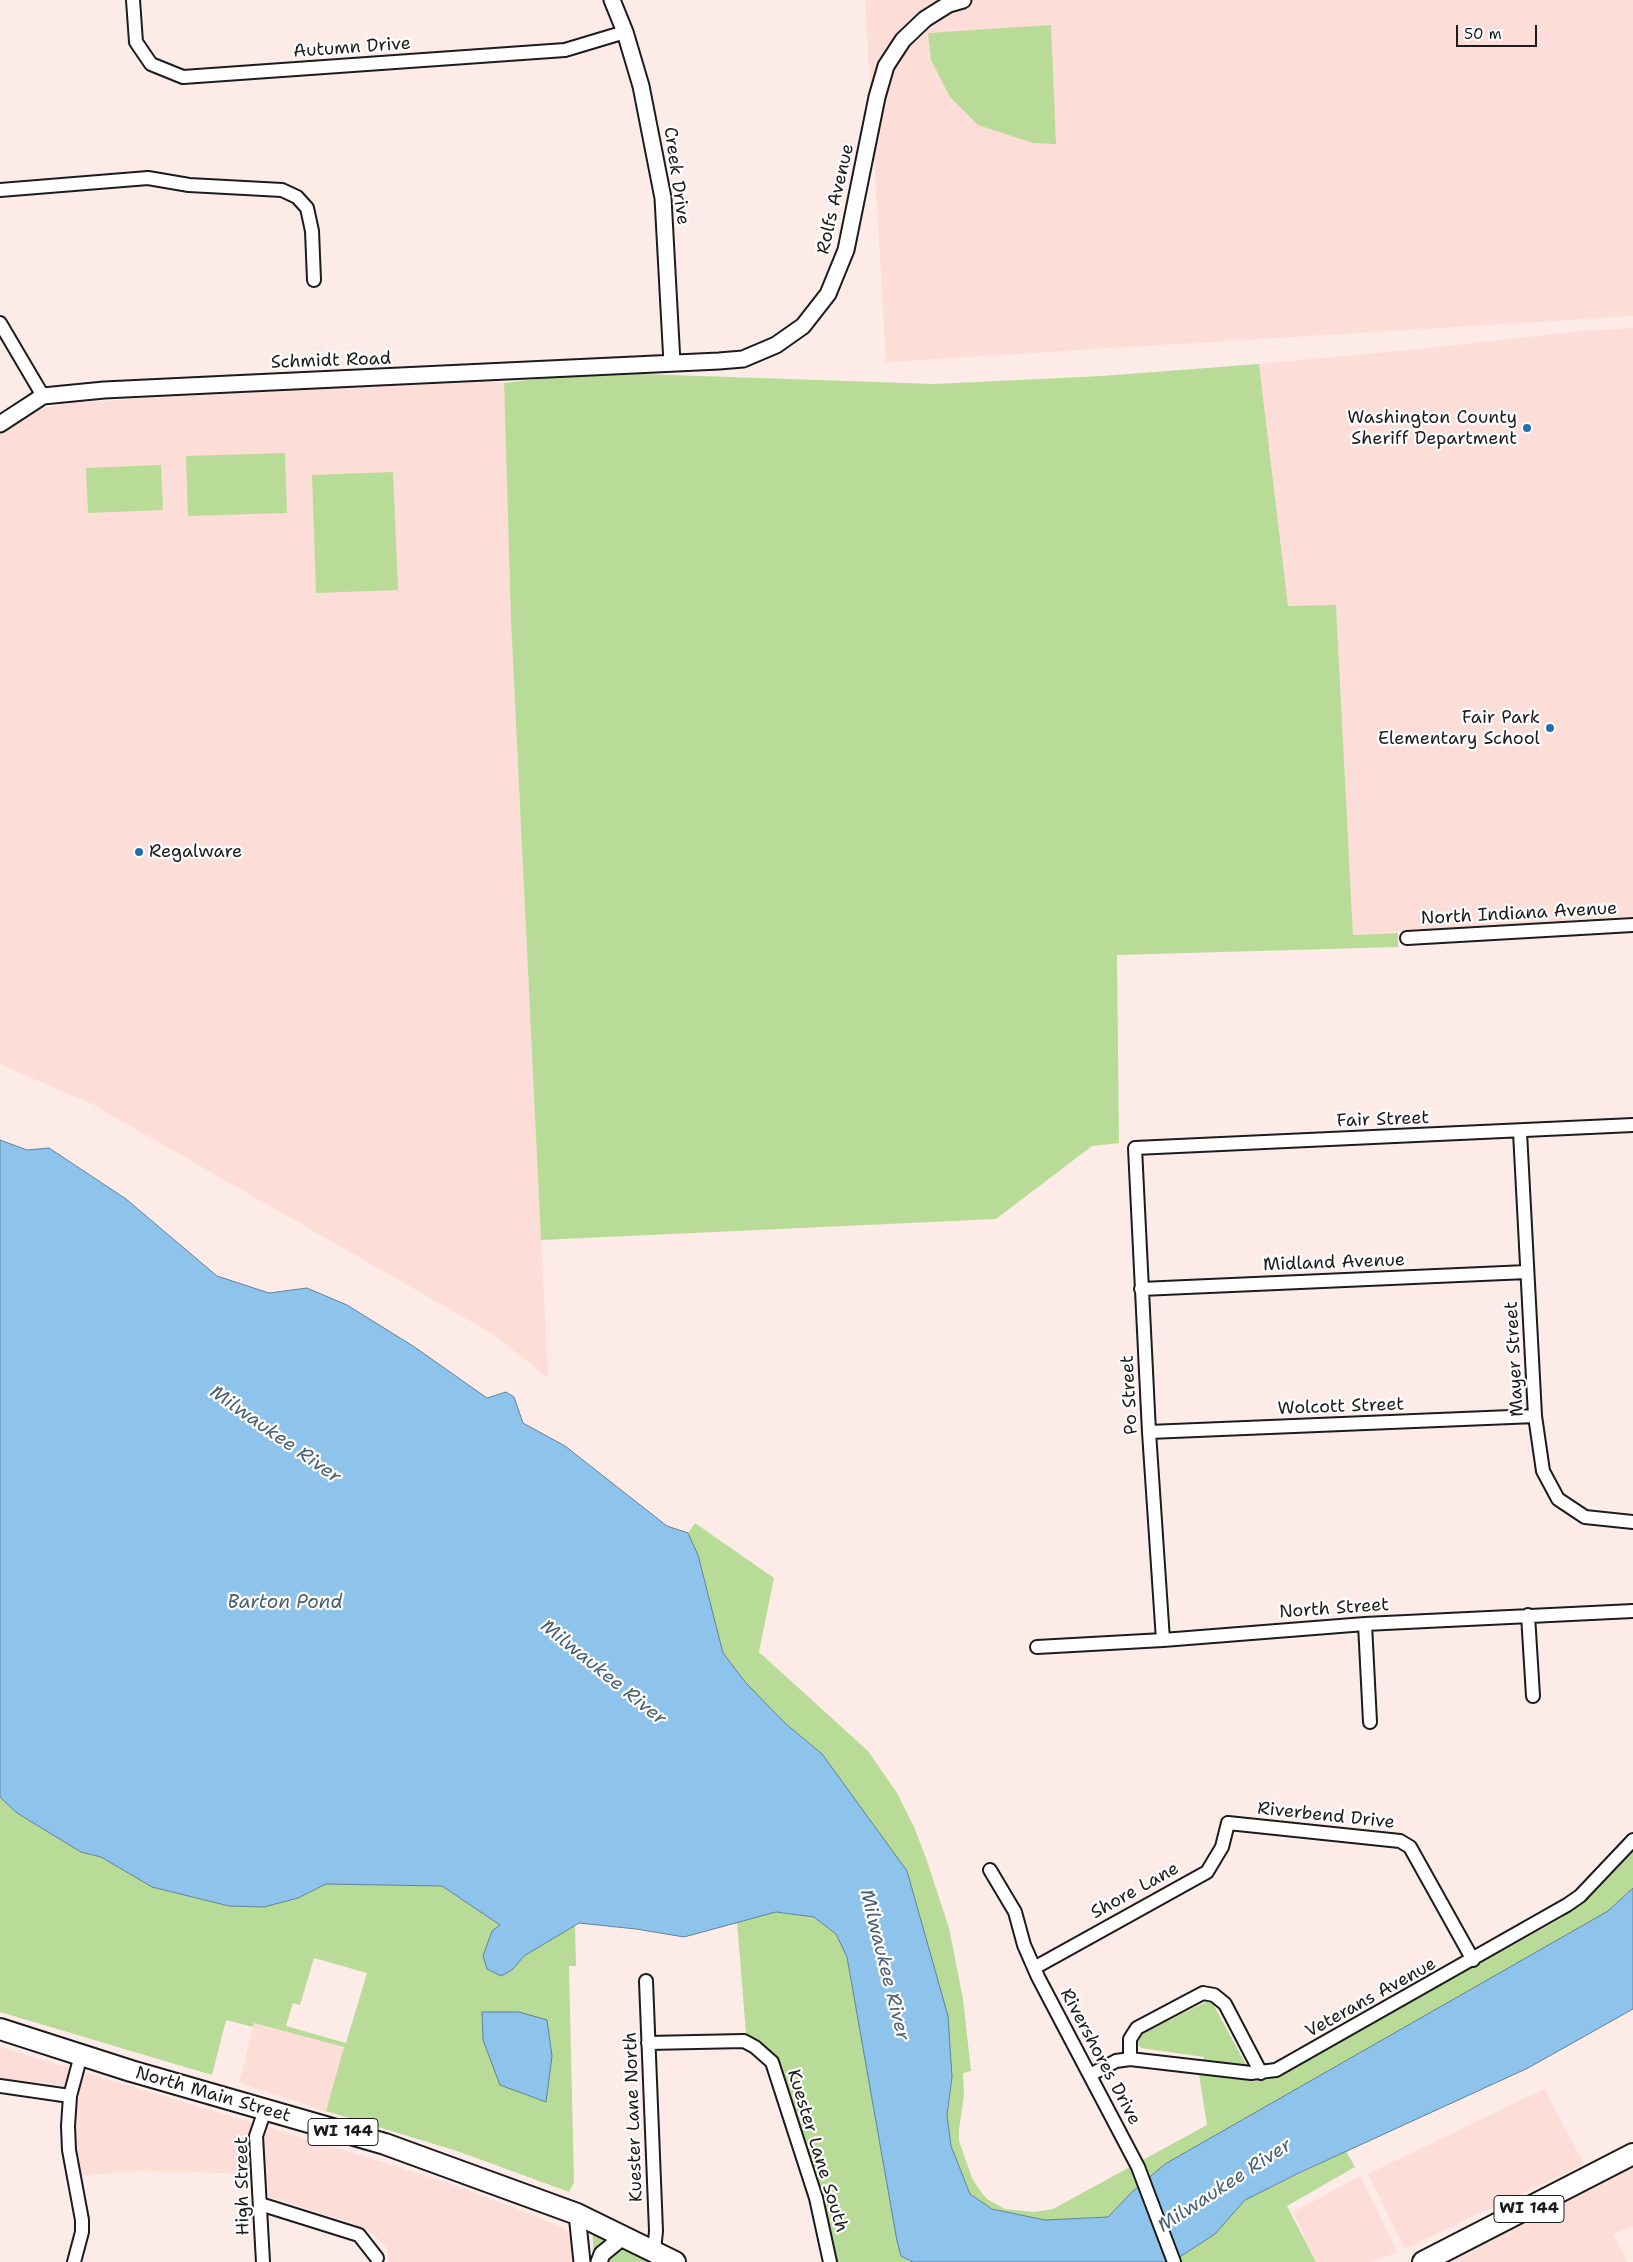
<!DOCTYPE html>
<style>
body{margin:0}
#map{position:relative;width:1633px;height:2262px;overflow:hidden;background:#fdebe8;font-family:"Shantell Sans",sans-serif}
canvas{display:block}
.scale{position:absolute;left:1456px;top:25px;width:81px;height:22px;box-sizing:border-box;border:2px solid #1c1c1c;border-top:0;padding-left:6px;font-size:15px;line-height:18px;white-space:nowrap;color:#1c1c1c;-webkit-text-stroke:4px #fff;paint-order:stroke}
</style>
<div id="map">
<canvas width="1633" height="2262"></canvas>
<div class="scale">50 m</div>
</div>
<script>
const g = document.querySelector('canvas').getContext('2d');
g.lineJoin = 'round';
function fillPath(path, color) { g.fillStyle = color; g.fill(path, 'evenodd'); }
const poly = rows => new Path2D(rows.map(r => 'M' + r).join(''));
function strokePath(path, color, width, dash) { g.strokeStyle = color; g.lineWidth = width; g.lineCap = dash ? 'butt' : 'round'; g.setLineDash(dash || []); g.stroke(path); }
function drawText(font, color, halo, rows, align = 'center') {
  g.font = font + ' "Shantell Sans",sans-serif'; g.lineWidth = 4.5; g.setLineDash([]); g.textBaseline = 'middle'; g.strokeStyle = halo; g.fillStyle = color; for (const [text, x, y, turn = 0] of rows) {
    g.save(); g.translate(x, y); g.rotate((+turn || 0) * Math.PI / 180); g.textAlign = isNaN(turn) ? turn : align; if (halo) g.strokeText(text, 0, 0); g.fillText(text, 0, 0); g.restore();
  }
}
fillPath(poly([
 [865,0,1633,0,1633,316,886,362],
 [1633,328,1633,916,1353,935,1336,605,1288,607,1259,364,1420,349,1582,331],
 [448,380,504,383,511,621,548,1378,493,1334,90,1103,0,1064,0,434,34,413,48,407,70,403],
 [254,2023,344,2047,326,2111,239,2083],
 [0,2047,347,2151,446,2182,520,2210,566,2229,573,2243,575,2262,389,2262,387,2247,369,2232,352,2223,269,2197,266,2191,266,2174,140,2171,78,2176,74,2125,80,2089,38,2082,0,2081],
 [1544,2089,1584,2164,1405,2249,1368,2174],
 [1633,2166,1633,2226,1613,2234,1628,2262,1445,2262],
 [1360,2176,1397,2252,1372,2262,1316,2262,1293,2212]
]), '#fcddd8');
fillPath(poly([
 [1051,25,1056,144,1033,143,978,125,950,97,931,60,928,33],
 [1259,364,1288,606,1336,605,1353,935,1398,933,1398,947,1117,955,1119,1143,1092,1146,996,1219,541,1240,511,621,504,383,571,375,642,374,935,384,1102,376],
 [285,453,287,513,188,516,186,456],
 [161,465,163,510,88,513,86,468],
 [393,472,398,590,316,593,312,475],
 [695,1523,774,1578,759,1652,868,1751,897,1793,914,1827,926,1858,949,1928,963,1999,971,2071,963,2073,964,2095,959,2129,959,2141,972,2178,981,2192,987,2199,1005,2209,1034,2212,1053,2209,1207,2125,1199,2074,1204,2057,1141,2048,1137,2043,1143,2033,1206,2002,1212,2002,1255,2081,1271,2079,1560,1919,1585,1901,1633,1849,1633,1888,1608,1911,1165,2164,1132,2192,1108,2217,1045,2220,992,2209,970,2194,951,2146,947,2115,952,2077,822,1754,786,1724,746,1683,723,1653,698,1555,688,1533],
 [0,1797,17,1813,81,1852,101,1857,152,1887,229,1906,264,1907,298,1898,326,1884,442,1886,500,1925,512,1970,524,1956,575,1925,576,1966,569,1966,574,2182,569,2192,460,2152,326,2111,344,2047,254,2023,253,2027,226,2020,212,2075,0,2012],
 [314,1958,367,1973,346,2043,286,2026,293,2003,300,2005],
 [776,1912,814,1917,836,1934,847,1957,897,2241,901,2256,913,2262,835,2262,814,2180,757,2041,746,2033,737,1922],
 [1346,2151,1355,2167,1287,2206,1316,2262,1172,2262,1215,2234,1245,2200],
 [592,2221,659,2262,594,2262]
]), '#b8dc97');
const water = poly([
 [0,1140,27,1150,49,1148,126,1199,217,1276,269,1293,307,1288,347,1305,413,1346,487,1398,506,1392,514,1397,523,1423,565,1446,667,1526,688,1533,698,1555,723,1653,746,1683,786,1724,822,1754,907,1871,948,2016,952,2077,947,2115,951,2146,970,2194,992,2209,1045,2220,1108,2217,1132,2192,1165,2164,1608,1911,1633,1888,1633,2009,1528,2068,1299,2173,1245,2200,1215,2234,1172,2262,913,2262,901,2256,897,2241,847,1957,836,1934,814,1917,776,1912,684,1937,636,1929,579,1923,524,1956,512,1970,501,1976,487,1969,483,1956,492,1931,500,1925,442,1886,326,1884,298,1898,264,1907,229,1906,152,1887,101,1857,81,1852,17,1813,0,1797,0,1140],
 [482,2012,519,2012,547,2020,552,2056,546,2102,500,2085,483,2040,482,2012]
]);
fillPath(water, '#8ec4ec');
strokePath(water, '#608199', 1);
const minor = poly([
 [133,0,136,42,151,64,183,77,565,50,625,32],
 [0,190,148,178,189,185,282,190,297,197,307,208,312,231,314,280],
 [0,323,43,396],
 [1407,938,1633,925],
 [1520,1132,1535,1416,1543,1471,1558,1499,1585,1517,1633,1522],
 [1141,1289,1527,1272],
 [1149,1432,1535,1416],
 [1528,1615,1533,1696],
 [1365,1624,1370,1722],
 [1163,1640,1149,1432,1135,1148,1633,1125],
 [1037,1647,1163,1640,1365,1624,1633,1611],
 [990,1870,1015,1912,1024,1945,1038,1977,1138,2167,1174,2262],
 [1034,1968,1207,1872,1222,1847,1228,1823,1400,1841,1410,1847,1473,1960],
 [646,1981,656,2231,654,2251],
 [648,2043,744,2041,755,2047,772,2062,816,2198,830,2262],
 [1130,2059,1130,2039,1137,2028,1203,1993,1214,1995,1225,2004,1261,2073],
 [1090,2075,1116,2061,1130,2059,1251,2073,1276,2070,1567,1905,1580,1896,1633,1840],
 [0,2086,70,2096],
 [260,2204,359,2235,377,2258],
 [74,2262,82,2232,82,2220,69,2150,68,2126,70,2096,81,2055],
 [263,2262,256,2136,265,2110]
]);
const tertiary = poly([
 [612,0,625,32,641,86,663,198,672,363],
 [0,424,43,396,104,390,230,384,719,361,743,359,776,345,803,326,828,294,846,250,877,97,886,66,903,40,925,19,949,4,963,0],
 [577,2214,582,2262],
 [599,2262,602,2254,624,2236]
]);
const primary = poly([
 [0,2029,131,2071,385,2144,577,2214,675,2262],
 [1423,2262,1633,2154]
]);
strokePath(minor, '#1c1c1c', 16);
strokePath(tertiary, '#1c1c1c', 19);
strokePath(primary, '#1c1c1c', 24);
strokePath(minor, '#fff', 12);
strokePath(tertiary, '#fff', 15);
strokePath(primary, '#fff', 20);
for (const [x, y, r, color] of [
 [1527,428,5,"#1f6fb2"],
 [1550,728,5,"#1f6fb2"],
 [139,852,5,"#1f6fb2"]
]) { const dot = new Path2D(); dot.arc(x, y, r, 0, 2 * Math.PI); g.fillStyle = color; g.fill(dot); strokePath(dot, '#fff', 2); }
for (const [x, y, w] of [
 [343,2132,70],
 [1529,2209,70]
]) { const box = new Path2D(); box.roundRect(x - w / 2, y - 13.5, w, 27, 4); g.fillStyle = '#fff'; g.fill(box); strokePath(box, '#1c1c1c', 1); }
drawText('bold 16px', '#1c1c1c', null, [
 ["WI 144",343,2132],
 ["WI 144",1529,2209]
]);
drawText('18px', '#1c1c1c', '#fff', [
 ["Autumn Drive",352,48,-4],
 ["Creek Drive",676,176,82],
 ["Rolfs Avenue",836,199,-77],
 ["Schmidt Road",331,361,-2],
 ["North Indiana Avenue",1519,914,-3],
 ["Fair Street",1383,1120,-2],
 ["Midland Avenue",1334,1263,-2],
 ["Mayer Street",1515,1359,-93],
 ["Po Street",1130,1395,-93],
 ["Wolcott Street",1341,1407,-2],
 ["North Street",1334,1609,-4],
 ["Riverbend Drive",1326,1816,6],
 ["Shore Lane",1135,1891,-29],
 ["Veterans Avenue",1371,1998,-29],
 ["Rivershores Drive",1100,2057,62],
 ["North Main Street",213,2095,16],
 ["Kuester Lane North",634,2117,-92],
 ["Kuester Lane South",817,2151,73],
 ["High Street",243,2186,-91]
]);
drawText('18px', '#1c1c1c', '#fff', [
 ["Washington County",1517,418],
 ["Sheriff Department",1517,439],
 ["Fair Park",1540,718],
 ["Elementary School",1540,739],
 ["Regalware",149,852,"left"]
], 'right');
drawText('italic 19px', '#4a5f6f', '#fff', [
 ["Milwaukee River",275,1435,35],
 ["Barton Pond",285,1603],
 ["Milwaukee River",603,1673,39],
 ["Milwaukee River",884,1965,76],
 ["Milwaukee River",1225,2186,-33]
]);
</script>
